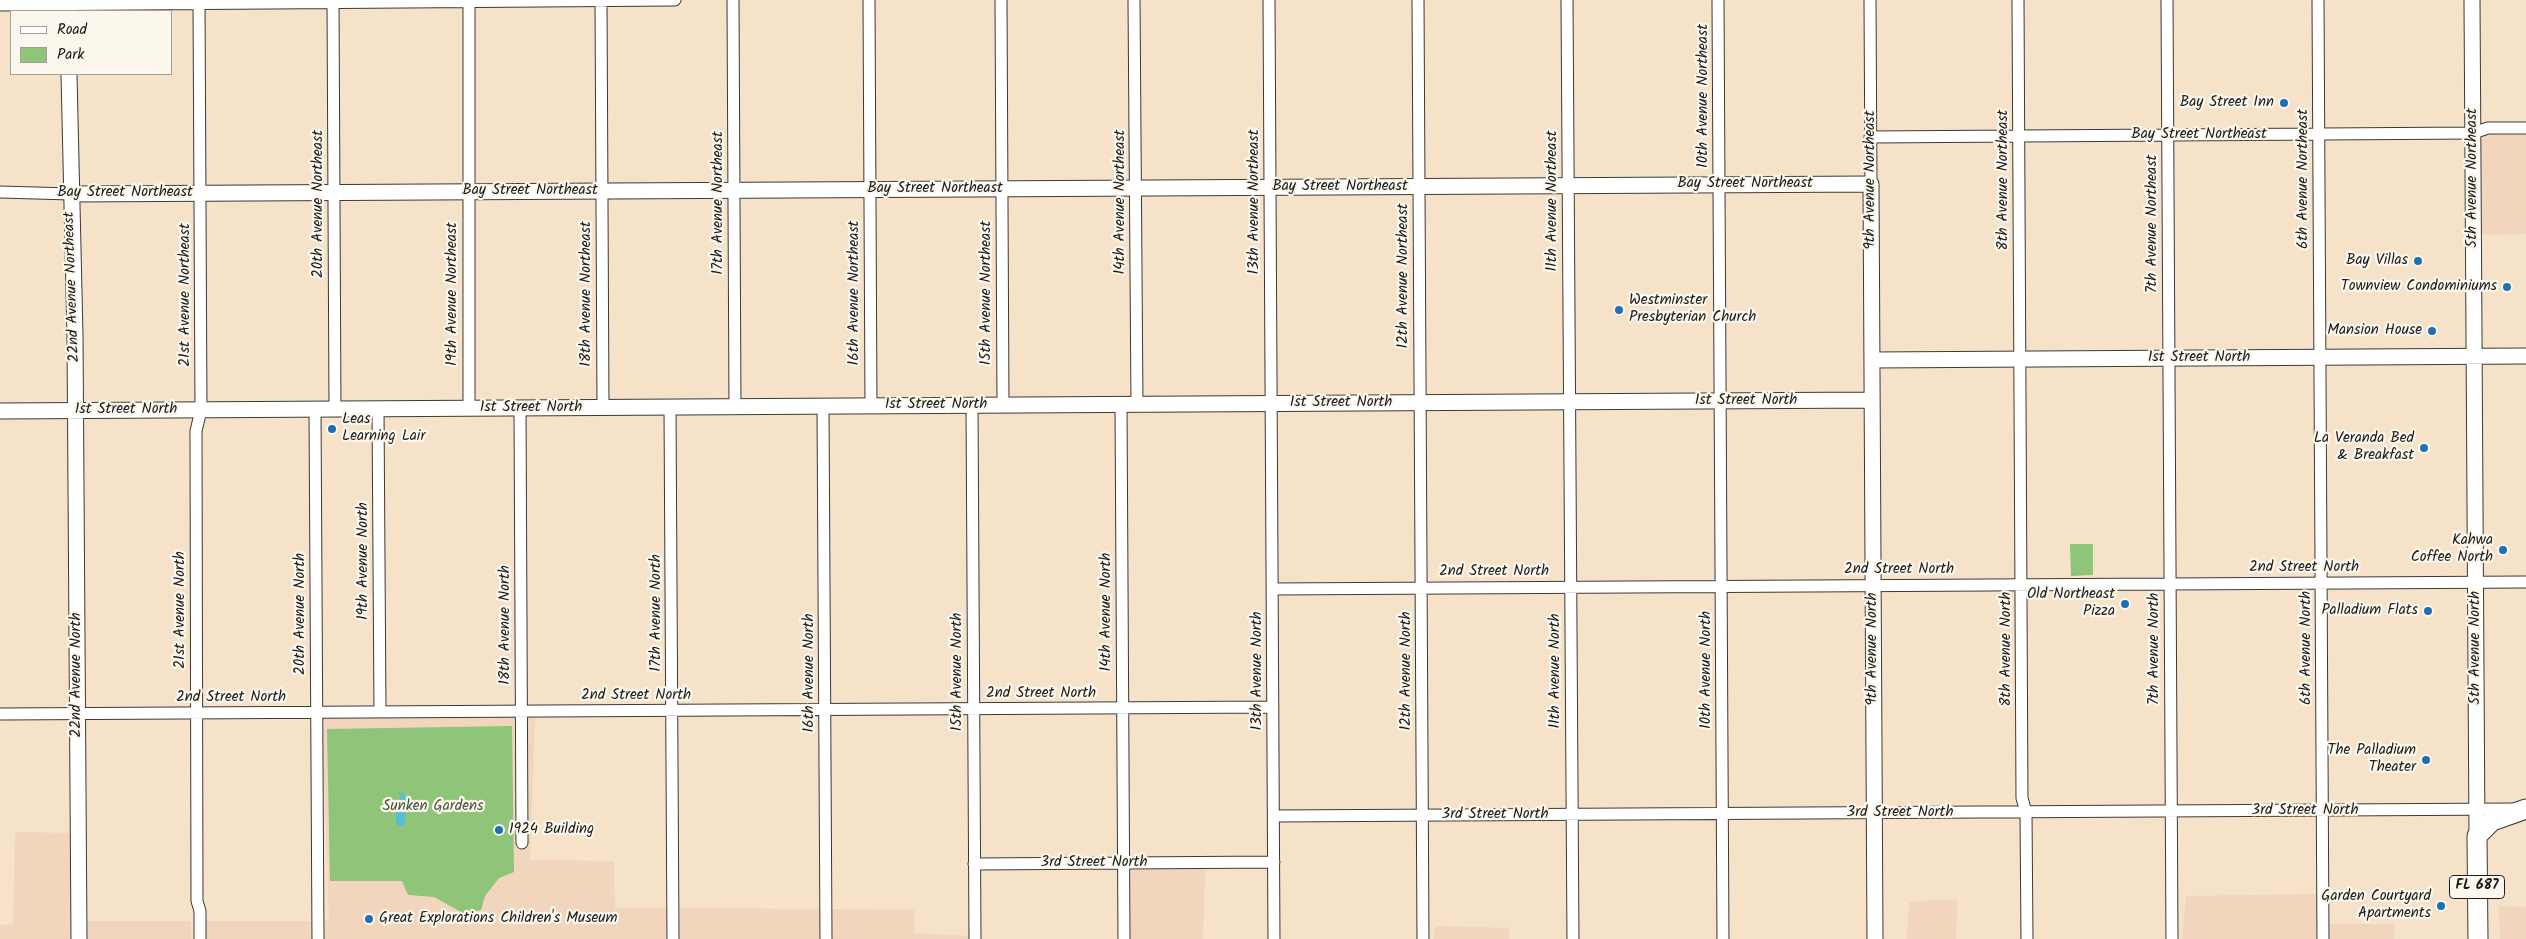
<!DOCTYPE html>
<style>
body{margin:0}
#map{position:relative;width:2526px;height:939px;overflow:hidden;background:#f5e2c8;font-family:Kalam,sans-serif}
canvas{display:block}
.legend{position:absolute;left:10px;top:10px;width:162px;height:65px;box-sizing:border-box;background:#fbf7ec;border:1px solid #a29f99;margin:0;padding:6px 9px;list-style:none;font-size:15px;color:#1c1c1c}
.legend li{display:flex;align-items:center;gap:10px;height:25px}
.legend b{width:25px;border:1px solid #a29f99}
</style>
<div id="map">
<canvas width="2526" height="939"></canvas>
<ul class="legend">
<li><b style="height:6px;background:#fff"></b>Road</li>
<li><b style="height:14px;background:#8ec578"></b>Park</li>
</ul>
</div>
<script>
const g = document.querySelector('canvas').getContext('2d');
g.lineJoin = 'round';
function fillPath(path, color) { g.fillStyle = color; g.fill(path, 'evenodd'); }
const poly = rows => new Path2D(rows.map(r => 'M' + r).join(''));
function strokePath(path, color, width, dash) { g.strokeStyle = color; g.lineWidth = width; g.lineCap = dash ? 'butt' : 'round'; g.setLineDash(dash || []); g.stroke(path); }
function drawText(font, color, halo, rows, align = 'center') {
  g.font = font + ' Kalam,sans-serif'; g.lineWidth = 4.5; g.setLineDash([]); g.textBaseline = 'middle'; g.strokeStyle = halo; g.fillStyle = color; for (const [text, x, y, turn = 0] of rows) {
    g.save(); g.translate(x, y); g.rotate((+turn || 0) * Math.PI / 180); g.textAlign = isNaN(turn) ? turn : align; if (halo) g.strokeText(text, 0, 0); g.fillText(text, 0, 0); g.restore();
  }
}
fillPath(poly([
 [2489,133,2526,133,2526,234,2480,235,2479,137],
 [516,717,516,847,528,847,527,717,535,717,530,860,614,861,615,908,667,908,667,939,323,939,323,921,329,920,322,718],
 [15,832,72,833,73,939,0,939,0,925,13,924],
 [1130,868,1205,868,1203,939,1130,939],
 [2317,894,2317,939,2182,939,2186,896],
 [1957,899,1956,939,1907,939,1909,902],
 [2499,906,2526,907,2526,939,2500,939],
 [679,908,820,909,821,939,679,939],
 [832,909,914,910,915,933,969,936,969,939,832,939],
 [84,921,191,921,191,939,84,939],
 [203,921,312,921,312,939,203,939],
 [2329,924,2395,924,2394,939,2329,939],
 [1435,926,1509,928,1509,939,1434,939]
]), '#f1d5bd');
fillPath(poly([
 [2070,544,2093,544,2093,575,2071,576],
 [512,726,514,872,499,878,485,896,481,910,463,913,434,897,408,895,402,881,330,881,327,729]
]), '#8ec578');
fillPath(poly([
 [397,793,404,793,407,802,404,826,401,827,396,824,396,806,401,796]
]), '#56bed3');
const minor = poly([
 [199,0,201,410,196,431,197,901,200,911,200,939],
 [333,0,335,409],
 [469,0,469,408],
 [601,0,603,407],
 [733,0,735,406],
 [869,0,871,406],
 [1001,0,1003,405],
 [1134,0,1137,404],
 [1269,0,1274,939],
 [1418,0,1423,939],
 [1567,0,1573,939],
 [1718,0,1723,939],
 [1870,0,1871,184],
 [2018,0,2022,798,2026,812,2027,939],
 [2167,0,2172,939],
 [2318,0,2323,939],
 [0,5,675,0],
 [1870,137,2473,133,2488,128,2526,128],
 [0,192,71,194],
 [1121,404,1124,939],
 [972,405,975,939],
 [823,406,826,939],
 [670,407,673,939],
 [520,408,522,843],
 [315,409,318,939],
 [378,409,380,712],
 [1272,589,2526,582],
 [0,714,1273,707],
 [1274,816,2512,809],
 [974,864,1274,862]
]);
const tertiary = poly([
 [67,0,67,11],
 [2472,0,2477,836],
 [69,74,75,336,79,939],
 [71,194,1871,184,1875,939],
 [1872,360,2526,356],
 [0,411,1872,400]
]);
const primary = poly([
 [2478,939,2477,836,2492,821,2526,809]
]);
strokePath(minor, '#3d3a36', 13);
strokePath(tertiary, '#3d3a36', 17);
strokePath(primary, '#3d3a36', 21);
strokePath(minor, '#fff', 11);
strokePath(tertiary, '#fff', 15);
strokePath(primary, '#fff', 19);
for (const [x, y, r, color] of [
 [2284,103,5,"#1f6fb2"],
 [2418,261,5,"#1f6fb2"],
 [2507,287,5,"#1f6fb2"],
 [1619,310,5,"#1f6fb2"],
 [2432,331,5,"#1f6fb2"],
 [332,429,5,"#1f6fb2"],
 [2424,448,5,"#1f6fb2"],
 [2503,550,5,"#1f6fb2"],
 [2125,604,5,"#1f6fb2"],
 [2428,611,5,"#1f6fb2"],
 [2426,760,5,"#1f6fb2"],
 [499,830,5,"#1f6fb2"],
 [2441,906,5,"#1f6fb2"],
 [369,919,5,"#1f6fb2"]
]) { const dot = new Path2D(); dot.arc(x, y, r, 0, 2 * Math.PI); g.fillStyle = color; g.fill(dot); strokePath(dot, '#fbf7ec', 2); }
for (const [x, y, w] of [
 [2477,887,55]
]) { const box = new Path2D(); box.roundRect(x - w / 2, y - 11.5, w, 23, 4); g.fillStyle = '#fbf7ec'; g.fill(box); strokePath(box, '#1c1c1c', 1); }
drawText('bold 14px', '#1c1c1c', null, [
 ["FL 687",2477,887]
]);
drawText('15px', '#1c1c1c', '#fbf7ec', [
 ["10th Avenue Northeast",1704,96,-90],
 ["Bay Street Northeast",2199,135],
 ["5th Avenue Northeast",2473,178,-90],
 ["6th Avenue Northeast",2304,179,-90],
 ["9th Avenue Northeast",1871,180,-90],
 ["8th Avenue Northeast",2004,180,-90],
 ["Bay Street Northeast",1745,184],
 ["Bay Street Northeast",1340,187],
 ["Bay Street Northeast",935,189],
 ["Bay Street Northeast",530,191],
 ["Bay Street Northeast",125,193],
 ["11th Avenue Northeast",1553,201,-90],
 ["14th Avenue Northeast",1121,202,-90],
 ["13th Avenue Northeast",1255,202,-90],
 ["17th Avenue Northeast",719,203,-90],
 ["20th Avenue Northeast",319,204,-90],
 ["7th Avenue Northeast",2153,224,-90],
 ["12th Avenue Northeast",1404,276,-90],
 ["22nd Avenue Northeast",73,287,-92],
 ["16th Avenue Northeast",855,293,-90],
 ["15th Avenue Northeast",987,293,-90],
 ["19th Avenue Northeast",453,294,-90],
 ["18th Avenue Northeast",587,294,-90],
 ["21st Avenue Northeast",186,295,-90],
 ["1st Street North",2199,358],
 ["1st Street North",1746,401],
 ["1st Street North",1341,403],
 ["1st Street North",936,405],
 ["1st Street North",531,408],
 ["1st Street North",126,410],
 ["19th Avenue North",364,561,-90],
 ["2nd Street North",2304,568],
 ["2nd Street North",1899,570],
 ["2nd Street North",1494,572],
 ["21st Avenue North",181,610,-90],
 ["14th Avenue North",1107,612,-90],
 ["17th Avenue North",657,613,-90],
 ["20th Avenue North",301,614,-90],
 ["18th Avenue North",506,625,-90],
 ["6th Avenue North",2307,648,-90],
 ["5th Avenue North",2476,648,-90],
 ["9th Avenue North",1873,649,-90],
 ["8th Avenue North",2007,649,-90],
 ["7th Avenue North",2155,649,-90],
 ["10th Avenue North",1707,670,-90],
 ["13th Avenue North",1258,671,-90],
 ["12th Avenue North",1407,671,-90],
 ["11th Avenue North",1556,671,-90],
 ["15th Avenue North",958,672,-90],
 ["16th Avenue North",810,673,-90],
 ["22nd Avenue North",77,675,-90],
 ["2nd Street North",1041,694],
 ["2nd Street North",636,696],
 ["2nd Street North",231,698],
 ["3rd Street North",2305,811],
 ["3rd Street North",1900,813],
 ["3rd Street North",1495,815],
 ["3rd Street North",1094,863]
]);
drawText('15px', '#1c1c1c', '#fbf7ec', [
 ["Bay Street Inn",2274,103],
 ["Bay Villas",2408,261],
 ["Townview Condominiums",2497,287],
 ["Westminster",1629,301,"left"],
 ["Presbyterian Church",1629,318,"left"],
 ["Mansion House",2422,331],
 ["Leas",342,420,"left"],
 ["Learning Lair",342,437,"left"],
 ["La Veranda Bed",2414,439],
 ["& Breakfast",2414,456],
 ["Kahwa",2493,541],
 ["Coffee North",2493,558],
 ["Old Northeast",2115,595],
 ["Pizza",2115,612],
 ["Palladium Flats",2418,611],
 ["The Palladium",2416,751],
 ["Theater",2416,768],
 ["1924 Building",509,830,"left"],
 ["Garden Courtyard",2431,897],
 ["Apartments",2431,914],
 ["Great Explorations Children's Museum",379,919,"left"]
], 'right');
drawText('15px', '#44573c', '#fbf7ec', [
 ["Sunken Gardens",433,807]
]);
</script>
